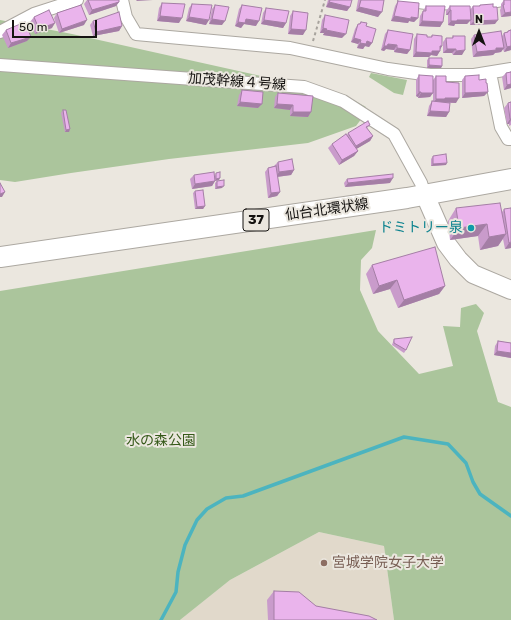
<!DOCTYPE html>
<meta charset="utf-8">
<style>
body{margin:0}
#map{position:relative;width:511px;height:620px;overflow:hidden;background:#ebe7df;font-family:Rubik,sans-serif}
canvas{display:block}
.north{position:absolute;left:459px;top:12px;width:40px;height:40px;-webkit-text-stroke:3px #ebe7df;paint-order:stroke;rotate:0deg;font-size:11px;font-weight:700;line-height:16px;text-align:center;color:#151311}
.north::after{content:'';display:block;margin:auto;width:14px;height:18px;background:#151311;clip-path:polygon(50% 0,100% 100%,50% 72%,0 100%)}
.scale{position:absolute;left:12px;top:20px;width:85px;height:18px;box-sizing:border-box;border:2px solid #151311;border-top:0;padding-left:5px;font-size:12px;line-height:14px;white-space:nowrap;color:#151311;-webkit-text-stroke:3px #ebe7df;paint-order:stroke}
</style>
<div id="map">
<canvas width="511" height="620"></canvas>
<div class="north">N</div>
<div class="scale">50 m</div>
</div>
<script>
const g = document.querySelector('canvas').getContext('2d');
g.lineJoin = 'round';
function fillPath(path, color) { g.fillStyle = color; g.fill(path, 'evenodd'); }
const poly = rows => new Path2D(rows.map(r => 'M' + r).join(''));
function strokePath(path, color, width, dash) { g.strokeStyle = color; g.lineWidth = width; g.lineCap = dash ? 'butt' : 'round'; g.setLineDash(dash || []); g.stroke(path); }
function drawText(font, color, halo, rows, align = 'center') {
  g.font = font + ' Rubik,"Noto Sans JP",sans-serif'; g.lineWidth = 4; g.setLineDash([]); g.textBaseline = 'middle'; g.strokeStyle = halo; g.fillStyle = color; for (const [text, x, y, turn = 0] of rows) {
    g.save(); g.translate(x, y); g.rotate((+turn || 0) * Math.PI / 180); g.textAlign = isNaN(turn) ? turn : align; if (halo) g.strokeText(text, 0, 0); g.fillText(text, 0, 0); g.restore();
  }
}
fillPath(poly([
 [319,532,384,546,394,620,180,620,230,580]
]), '#e1d9cb');
fillPath(poly([
 [0,20,72,34,279,80,348,97,366,107,362,118,356,126,308,143,169,159,71,173,15,182,0,180],
 [371,73,407,80,403,95,394,93,369,77],
 [376,230,372,248,361,260,360,290,378,331,419,374,453,366,443,326,460,327,461,308,476,304,484,313,477,331,498,402,511,407,511,620,394,620,384,546,319,532,230,580,180,620,0,620,0,291]
]), '#abc59c');
strokePath(poly([
 [161,620,176,592,178,572,185,545,197,520,207,509,226,498,243,496,404,437,448,444,466,463,473,482,480,494,511,516]
]), '#4cb4bf', 3.5);
const street = poly([
 [122,0,126,17,136,34,290,48,388,69,430,75,474,75,511,69],
 [404,0,426,3,480,4,502,0],
 [0,32,34,14,77,0],
 [0,65,304,87,343,101,394,134,421,183,425,195],
 [490,73,501,127,508,139,511,139]
]);
const secondary = poly([
 [425,195,446,243,458,259,473,274,511,290]
]);
const primary = poly([
 [0,257,407,198,511,179]
]);
strokePath(street, '#aca8a1', 14);
strokePath(secondary, '#aca8a1', 20);
strokePath(primary, '#aca8a1', 22);
strokePath(poly([
 [313,41,325,0]
]), '#a7a39d', 2, [3, 3]);
strokePath(street, '#fff', 12);
strokePath(secondary, '#fff', 18);
strokePath(primary, '#fff', 20);
fillPath(poly([
 [87,0,119,0,119,2,116,6,89,15,84,4],
 [328,0,352,0,347,11,326,7],
 [358,0,384,0,378,17,356,11],
 [504,0,511,16,501,17,500,10,501,8,501,4],
 [398,1,418,18,414,22,409,21,408,23,391,21,395,6],
 [162,3,179,23,157,21,159,8],
 [192,4,206,25,186,21,189,8],
 [215,5,222,25,209,24,212,9],
 [242,5,256,26,244,24,241,28,235,26,239,9],
 [480,5,495,24,470,25,470,20,467,24,455,24,454,26,448,25,448,15,446,15,446,11,450,6,470,10,473,6,479,6],
 [426,6,443,22,440,27,419,26,420,16],
 [266,8,286,23,283,28,261,24,263,13],
 [293,11,303,35,288,34,290,16],
 [57,13,84,25,59,33,54,18],
 [325,15,342,38,323,35,324,33,320,33,322,20],
 [34,17,52,28,35,34,30,22],
 [93,21,122,26,119,31,93,36,90,25],
 [361,22,366,26,372,43,369,47,365,46,363,49,357,48,358,44,351,42,355,29,358,24,359,24],
 [6,30,27,41,8,48,2,35],
 [388,30,410,50,407,54,394,52,394,50,386,49,384,51,381,50,385,34],
 [511,30,511,50,504,52,503,49,501,52,495,53,493,55,473,57,471,39,474,35,502,36,504,33,507,32,508,31],
 [417,34,427,37,431,37,432,35,442,46,437,56,431,55,429,57,413,57,414,39],
 [453,36,462,55,453,55,452,53,443,53,443,42,446,38,452,38],
 [429,58,442,66,441,68,427,68,427,60],
 [511,71,511,88,504,90,502,77,506,73,510,72],
 [419,75,433,80,436,76,446,82,456,103,448,103,449,112,446,117,427,116,429,106,432,101,433,101,433,93,430,97,418,98,418,97,416,96,416,80],
 [465,76,479,80,486,83,488,92,484,96,462,98,462,80],
 [242,90,262,104,258,108,237,106,239,95],
 [278,93,311,112,308,117,290,116,290,110,274,108,275,97],
 [511,102,511,125,509,126,509,124,507,124,504,108,508,103],
 [63,110,70,129,69,132,65,132,61,113],
 [370,125,367,128,373,136,370,141,356,149,358,151,354,156,339,165,328,148,332,144,347,135,348,133],
 [433,156,446,165,431,166,431,159],
 [278,162,294,170,291,175,277,177,280,192,277,196,268,198,265,172,268,168,274,166],
 [216,173,219,180,215,181,212,186,192,189,190,179,194,175,215,176],
 [347,179,390,183,345,187,344,183],
 [217,181,222,188,215,189,215,183],
 [195,191,205,206,203,209,195,209,193,193],
 [456,208,502,212,504,209,511,248,505,249,503,239,498,246,480,250,478,236,450,240,448,221],
 [372,265,445,286,439,294,398,308,390,289,373,294,366,274],
 [394,339,406,350,404,353,392,345],
 [498,341,511,343,511,358,494,355,495,346],
 [274,591,316,606,377,620,268,620,267,600]
]), '#c99bcb');
fillPath(poly([
 [137,0,153,0,136,1],
 [119,2,116,6,89,15,92,10],
 [329,2,350,7,347,11,326,7],
 [359,7,382,12,378,17,356,11],
 [450,10,451,10,448,15,446,15],
 [511,12,511,16,501,17,505,13],
 [160,16,182,18,179,23,157,21],
 [394,16,411,17,418,18,414,22,409,21,408,23,391,21],
 [189,17,209,20,206,25,186,21],
 [212,19,225,21,222,25,209,24],
 [246,19,259,21,256,26,244,24,241,28,235,26,238,22],
 [87,20,84,25,59,33,62,29],
 [264,20,286,23,283,28,261,24],
 [457,20,471,20,467,24,455,24,454,26,448,25,451,21],
 [498,20,495,24,470,25,474,21],
 [422,21,443,22,440,27,419,26],
 [55,23,52,28,35,34,39,29],
 [122,26,119,31,93,36,96,32],
 [323,28,327,29,324,33,320,33],
 [291,29,306,30,303,35,288,34],
 [326,30,346,34,342,38,323,35],
 [31,37,27,41,8,48,11,43],
 [354,38,361,40,358,44,351,42],
 [367,41,372,43,369,47,365,46,363,49,357,48,360,43],
 [388,44,397,45,394,50,386,49,384,51,381,50,384,46],
 [440,46,442,46,439,51,440,51,437,56,431,55,429,57,413,57,416,52,432,51],
 [511,46,511,50,504,52,507,47],
 [397,48,410,50,407,54,394,52],
 [496,48,504,48,501,52,495,53,493,55,473,57,477,52],
 [447,49,456,49,452,53,443,53],
 [465,50,462,55,453,55,456,51],
 [429,65,442,66,441,68,427,68],
 [511,84,511,88,504,90,507,85],
 [419,92,421,92,418,97,416,96],
 [488,92,484,96,462,98,465,93],
 [421,93,433,93,430,97,418,98],
 [445,98,459,98,456,103,443,102,433,104,436,99],
 [240,102,262,104,258,108,237,106],
 [277,104,293,105,290,110,274,108],
 [430,111,449,112,446,117,427,116],
 [293,112,311,112,308,117,290,116],
 [510,119,511,119,511,120,509,124,507,124],
 [70,129,69,132,65,132,66,130],
 [373,136,370,141,353,151,356,146],
 [358,151,354,156,339,165,342,160],
 [447,163,446,165,431,166,433,164],
 [294,170,291,175,276,177,279,172],
 [220,178,219,180,215,181,216,179],
 [393,178,390,183,345,187,348,183],
 [215,181,212,186,192,189,195,184],
 [224,186,222,188,215,189,217,187],
 [5,192,2,197,0,197,0,194],
 [280,192,277,196,268,198,271,193],
 [205,206,203,209,195,209,197,207],
 [487,224,478,236,450,240,459,228],
 [506,234,498,246,480,250,489,237],
 [511,242,511,248,505,249,509,243],
 [397,280,390,289,373,294,379,286],
 [445,286,439,294,398,308,404,300],
 [497,351,511,353,511,358,494,355]
]), '#a47ea5');
const building = poly([
 [88,0,119,0,119,2,92,10,88,0],
 [330,0,352,0,350,7,329,2,330,0],
 [361,0,384,0,382,12,359,7,361,0],
 [504,0,511,0,511,12,505,13,503,5,504,5,504,0],
 [398,1,419,3,418,18,411,17,411,19,394,16,398,1],
 [162,3,185,4,182,18,160,16,162,3],
 [192,4,212,5,209,20,189,17,192,4],
 [493,4,493,7,497,7,498,20,474,21,473,6,480,6,480,5,493,4],
 [81,5,87,20,62,29,57,13,81,5],
 [215,5,229,7,225,21,212,19,215,5],
 [242,5,262,8,259,21,246,19,245,23,238,22,242,5],
 [426,6,445,6,443,22,422,21,423,11,426,11,426,6],
 [450,6,470,6,471,20,457,20,457,21,451,21,451,10,450,10,450,6],
 [266,8,289,11,286,23,264,20,266,8],
 [49,10,55,23,39,29,34,17,49,10],
 [293,11,308,13,306,30,291,29,293,11],
 [119,12,122,26,96,32,93,21,119,12],
 [325,15,349,20,346,34,326,30,327,29,323,28,325,15],
 [25,22,31,37,11,43,6,30,25,22],
 [361,22,367,23,366,26,376,29,372,43,367,41,366,44,360,43,361,40,354,38,358,24,360,24,361,22],
 [388,30,413,34,410,50,397,48,397,45,388,44,387,46,384,46,388,30],
 [511,30,511,46,507,47,504,33,508,32,508,31,511,30],
 [501,31,504,48,496,48,496,50,477,52,474,35,501,31],
 [417,34,427,35,427,37,432,37,432,35,442,36,442,46,440,46,440,51,432,51,432,53,416,52,417,34],
 [453,36,465,36,465,50,456,51,456,49,447,49,446,38,453,38,453,36],
 [429,58,442,58,442,66,429,65,429,58],
 [511,72,511,84,507,85,506,73,511,72],
 [419,75,433,76,433,93,421,93,421,92,419,92,419,75],
 [479,75,479,80,486,79,486,83,487,83,488,92,465,93,465,76,479,75],
 [436,76,446,76,446,82,459,83,459,98,445,98,445,99,436,99,436,76],
 [242,90,263,92,262,104,240,102,242,90],
 [278,93,313,96,311,112,293,112,293,105,277,104,278,93],
 [432,101,450,103,449,112,430,111,432,101],
 [511,102,511,119,510,119,508,103,511,102],
 [63,110,66,110,70,129,66,130,63,110],
 [368,121,370,125,366,127,373,136,356,146,348,133,368,121],
 [346,134,358,151,342,160,332,144,346,134],
 [446,154,447,163,433,164,433,156,446,154],
 [292,159,294,170,279,172,278,162,292,159],
 [276,166,280,192,271,193,268,168,276,166],
 [214,172,215,181,195,184,194,175,214,172],
 [220,172,220,178,216,179,216,173,220,172],
 [393,174,393,178,348,183,347,179,393,174],
 [224,180,224,186,217,187,217,181,224,180],
 [0,183,5,192,0,194,0,183],
 [203,190,205,206,197,207,195,191,203,190],
 [500,203,506,234,489,237,487,224,459,228,456,208,500,203],
 [511,208,511,242,509,243,504,209,511,208],
 [435,247,445,286,404,300,397,280,379,286,372,265,435,247],
 [412,337,406,350,394,343,394,339,412,337],
 [498,341,511,343,511,353,497,351,498,341],
 [274,591,299,592,316,606,369,616,377,620,274,620,274,591]
]);
fillPath(building, '#eab4ec');
strokePath(building, '#a47ea5', 1);
for (const [x, y, r, color] of [
 [471,228,4,"#0f9aa8"],
 [324,563,4,"#8d6e63"]
]) { const dot = new Path2D(); dot.arc(x, y, r, 0, 2 * Math.PI); g.fillStyle = color; g.fill(dot); strokePath(dot, '#ebe7df', 1.5); }
for (const [x, y, w] of [
 [256,220,26]
]) { const box = new Path2D(); box.roundRect(x - w / 2, y - 11, w, 22, 3); g.fillStyle = '#ebe7df'; g.fill(box); strokePath(box, '#151311', 1); }
drawText('bold 13px', '#151311', null, [
 ["37",256,220]
]);
drawText('14px', '#151311', '#ebe7df', [
 ["加茂幹線４号線",237,82,4],
 ["仙台北環状線",327,210,-8]
]);
drawText('14px', '#0d838f', '#ebe7df', [
 ["ドミトリー泉",463,228]
], 'right');
drawText('14px', '#355919', '#ebe7df', [
 ["水の森公園",161,441]
]);
drawText('14px', '#785e54', '#ebe7df', [
 ["宮城学院女子大学",332,563]
], 'left');
</script>
